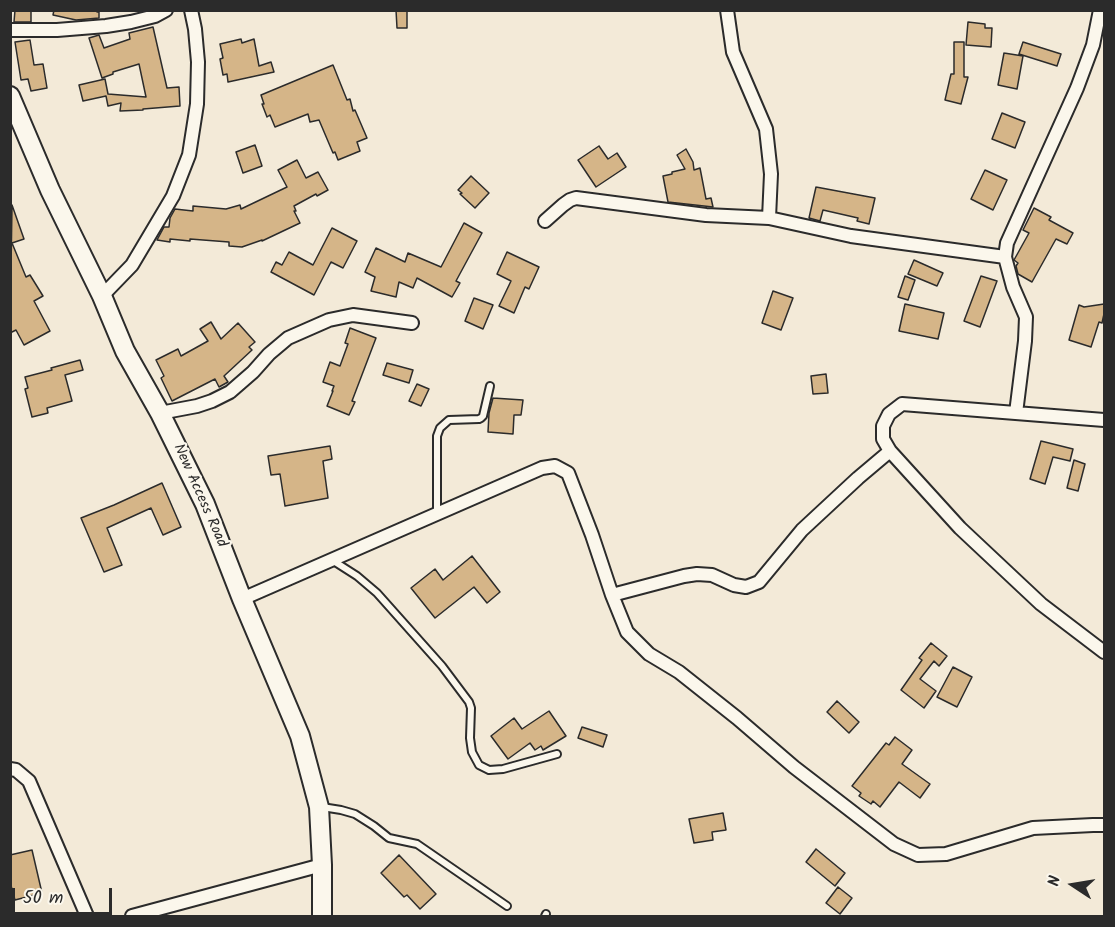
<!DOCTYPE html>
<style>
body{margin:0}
#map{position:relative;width:1115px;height:927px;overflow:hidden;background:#f3ead8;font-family:Kalam,sans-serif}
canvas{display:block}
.frame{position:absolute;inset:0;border:12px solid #2b2b2b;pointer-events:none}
.north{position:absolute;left:1043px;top:855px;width:60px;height:60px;-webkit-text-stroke:4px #fbf7ec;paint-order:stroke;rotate:282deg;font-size:16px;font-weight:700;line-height:24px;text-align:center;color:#2b2b2b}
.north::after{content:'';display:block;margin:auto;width:21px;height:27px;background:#2b2b2b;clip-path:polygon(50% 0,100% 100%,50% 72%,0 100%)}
.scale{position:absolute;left:12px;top:888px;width:100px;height:27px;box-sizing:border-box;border:3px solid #2b2b2b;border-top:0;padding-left:8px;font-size:18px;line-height:21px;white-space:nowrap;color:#2b2b2b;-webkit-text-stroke:4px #fbf7ec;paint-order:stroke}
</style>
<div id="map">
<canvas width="1115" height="927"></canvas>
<div class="frame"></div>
<div class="north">N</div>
<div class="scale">50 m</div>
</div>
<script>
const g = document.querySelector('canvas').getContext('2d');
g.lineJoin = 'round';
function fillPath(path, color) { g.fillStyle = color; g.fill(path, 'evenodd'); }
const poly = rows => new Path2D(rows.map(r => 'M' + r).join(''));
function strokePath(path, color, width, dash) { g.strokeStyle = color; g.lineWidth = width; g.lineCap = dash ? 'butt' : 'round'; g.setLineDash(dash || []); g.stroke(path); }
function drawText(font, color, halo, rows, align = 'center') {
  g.font = font + ' Kalam,sans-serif'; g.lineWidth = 4.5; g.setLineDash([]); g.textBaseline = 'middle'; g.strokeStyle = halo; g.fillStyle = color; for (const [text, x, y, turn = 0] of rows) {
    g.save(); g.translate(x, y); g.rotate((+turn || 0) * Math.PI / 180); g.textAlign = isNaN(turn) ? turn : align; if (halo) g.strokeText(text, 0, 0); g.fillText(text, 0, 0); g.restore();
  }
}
const building = poly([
 [15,10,31,10,31,22,14,22,15,10],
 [54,10,97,10,97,12,99,12,99,18,76,20,53,15,54,10],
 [396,10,407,10,407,28,397,28,396,10],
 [968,22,985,24,985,28,992,28,991,47,966,45,968,22],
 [153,27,167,88,179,87,180,106,143,109,143,110,120,111,121,103,108,106,106,96,83,101,79,85,105,79,108,94,146,97,139,64,113,72,113,74,102,78,89,38,99,35,104,48,130,39,129,33,153,27],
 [241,39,242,43,254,39,259,66,271,62,274,72,228,82,227,74,223,75,220,59,223,58,220,44,241,39],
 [30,40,34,65,43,64,47,88,31,91,28,79,21,80,15,42,30,40],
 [954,42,964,42,964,77,968,77,961,104,945,100,951,74,954,74,954,42],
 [1023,42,1061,54,1057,66,1019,54,1023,42],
 [1004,53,1023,56,1017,89,998,85,1004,53],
 [333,65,347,100,350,99,353,111,355,110,367,138,357,142,360,151,338,160,335,152,333,153,319,120,310,122,308,114,275,127,270,115,267,117,262,104,264,104,261,95,333,65],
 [1002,113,1025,122,1015,148,992,139,1002,113],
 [255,145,262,166,243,173,236,152,255,145],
 [599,146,608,159,617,153,626,167,596,187,578,160,599,146],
 [686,149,693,162,694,170,700,168,706,199,711,198,713,207,668,202,663,176,672,174,672,172,685,169,677,155,686,149],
 [297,160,306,178,318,172,328,190,317,196,316,194,294,206,296,211,294,211,300,223,262,241,262,240,242,247,229,246,229,242,190,239,190,241,170,239,170,242,157,240,164,227,169,227,170,218,175,209,193,211,193,206,226,209,240,205,241,209,287,187,278,170,297,160],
 [985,170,1007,180,993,210,971,199,985,170],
 [471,176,489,193,475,208,460,194,462,193,458,190,471,176],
 [816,187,875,198,869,224,857,221,858,218,823,210,820,221,809,218,816,187],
 [12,205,24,239,12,243,26,277,30,275,43,296,34,301,50,331,24,345,16,330,10,333,12,205],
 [1034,208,1051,217,1049,220,1073,233,1067,244,1056,239,1032,282,1018,274,1016,266,1018,263,1014,260,1029,233,1023,230,1034,208],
 [464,223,482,233,456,281,460,283,452,297,417,278,413,288,399,282,396,297,371,291,375,277,365,272,376,248,405,262,408,253,441,267,464,223],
 [332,228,357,241,343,268,331,262,314,295,271,272,276,262,282,265,289,252,313,265,332,228],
 [507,252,539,267,529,289,525,287,514,313,499,306,511,281,497,274,507,252],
 [914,260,943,273,937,286,908,274,914,260],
 [905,276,915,280,908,300,898,297,905,276],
 [981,276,997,281,980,327,964,321,981,276],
 [773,291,793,298,781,330,762,323,773,291],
 [474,298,493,305,483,329,465,321,474,298],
 [905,304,944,313,938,339,899,331,905,304],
 [1104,304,1104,314,1102,323,1099,322,1091,347,1069,340,1079,305,1084,307,1104,304],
 [211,322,221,339,238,323,255,342,249,347,252,350,224,376,228,382,219,387,215,379,172,401,161,378,164,376,156,360,178,349,181,356,208,341,200,329,211,322],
 [350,328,376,338,352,401,355,402,349,415,327,406,333,391,332,391,334,386,323,382,330,362,340,366,348,344,345,343,350,328],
 [80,360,83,370,65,375,72,401,47,408,48,413,32,417,25,389,28,388,25,377,52,370,51,368,80,360],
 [387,363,413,370,409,383,383,375,387,363],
 [826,374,828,393,813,394,811,376,826,374],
 [417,384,429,389,421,406,409,401,417,384],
 [493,398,523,400,521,415,514,415,513,434,488,432,489,413,493,398],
 [1041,441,1073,449,1070,461,1053,457,1045,484,1030,479,1041,441],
 [330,446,332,459,323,461,328,498,285,506,280,474,271,475,268,456,330,446],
 [1074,460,1085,464,1078,491,1067,488,1074,460],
 [162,483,181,527,163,535,151,508,107,528,122,565,104,572,81,518,114,505,162,483],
 [472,556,500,592,487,603,474,587,435,618,411,588,435,569,443,580,472,556],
 [931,643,947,656,939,666,934,661,920,679,936,691,924,708,901,690,922,660,919,658,931,643],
 [953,667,972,677,957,707,937,697,953,667],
 [837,701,859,722,849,733,827,712,837,701],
 [549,711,566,736,543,750,541,746,535,750,530,743,508,759,491,736,514,718,522,729,549,711],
 [582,727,607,735,603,747,578,738,582,727],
 [895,737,912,750,902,764,930,784,920,798,899,782,880,807,873,801,871,804,859,796,861,793,852,786,886,743,889,745,895,737],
 [723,813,726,830,712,832,713,840,694,843,689,819,723,813],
 [816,849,845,873,835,886,806,862,816,849],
 [32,850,42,893,15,900,10,882,10,855,32,850],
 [399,855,436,894,420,909,407,895,404,897,381,873,399,855],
 [838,887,852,898,840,914,826,903,838,887]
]);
fillPath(building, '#d5b588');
strokePath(building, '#2b2b2b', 1.5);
const lane = poly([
 [437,513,437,436,440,428,449,420,479,419,481,418,483,416,490,386],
 [332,560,357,576,377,593,442,666,469,702,471,708,470,738,472,752,479,765,489,770,503,769,557,754],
 [322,807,341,810,355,814,374,826,389,838,417,844,507,906],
 [545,916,546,914]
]);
const street = poly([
 [727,10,733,52,766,129,771,174,769,218],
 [10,30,57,30,106,26,131,22,155,16,166,10],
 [545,221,563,205,570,200,576,198,706,215,769,218,851,236,1005,257],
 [102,296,132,265,173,196,189,155,197,104,198,62,195,29,191,10],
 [160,413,197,406,212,401,230,392,253,372,269,354,288,338,329,320,353,315,412,323],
 [1016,413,1025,341,1026,317,1013,287,1005,257,1007,243,1077,88,1093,45,1100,10],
 [1104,420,902,404,889,414,883,426,883,439,890,451,960,528,1041,604,1104,652],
 [612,595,684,576,697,574,712,575,734,585,746,587,759,582,802,530,858,478,890,451],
 [242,599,542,468,555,466,568,473,592,535,612,595,627,632,649,654,679,672,737,718,794,767,894,844,918,855,946,854,1033,828,1093,825,1104,825],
 [10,769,16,770,29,781,87,916],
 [132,916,322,865]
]);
const secondary = poly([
 [10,96,50,190,102,296,125,351,160,413,205,504,242,599,300,736,319,807,322,865,322,916]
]);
strokePath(lane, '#2b2b2b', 10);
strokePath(street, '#2b2b2b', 16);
strokePath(secondary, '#2b2b2b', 22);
strokePath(lane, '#fbf7ec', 6);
strokePath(street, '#fbf7ec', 12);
strokePath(secondary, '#fbf7ec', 18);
drawText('15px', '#2b2b2b', '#fbf7ec', [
 ["New Access Road",199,496,66]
]);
</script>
